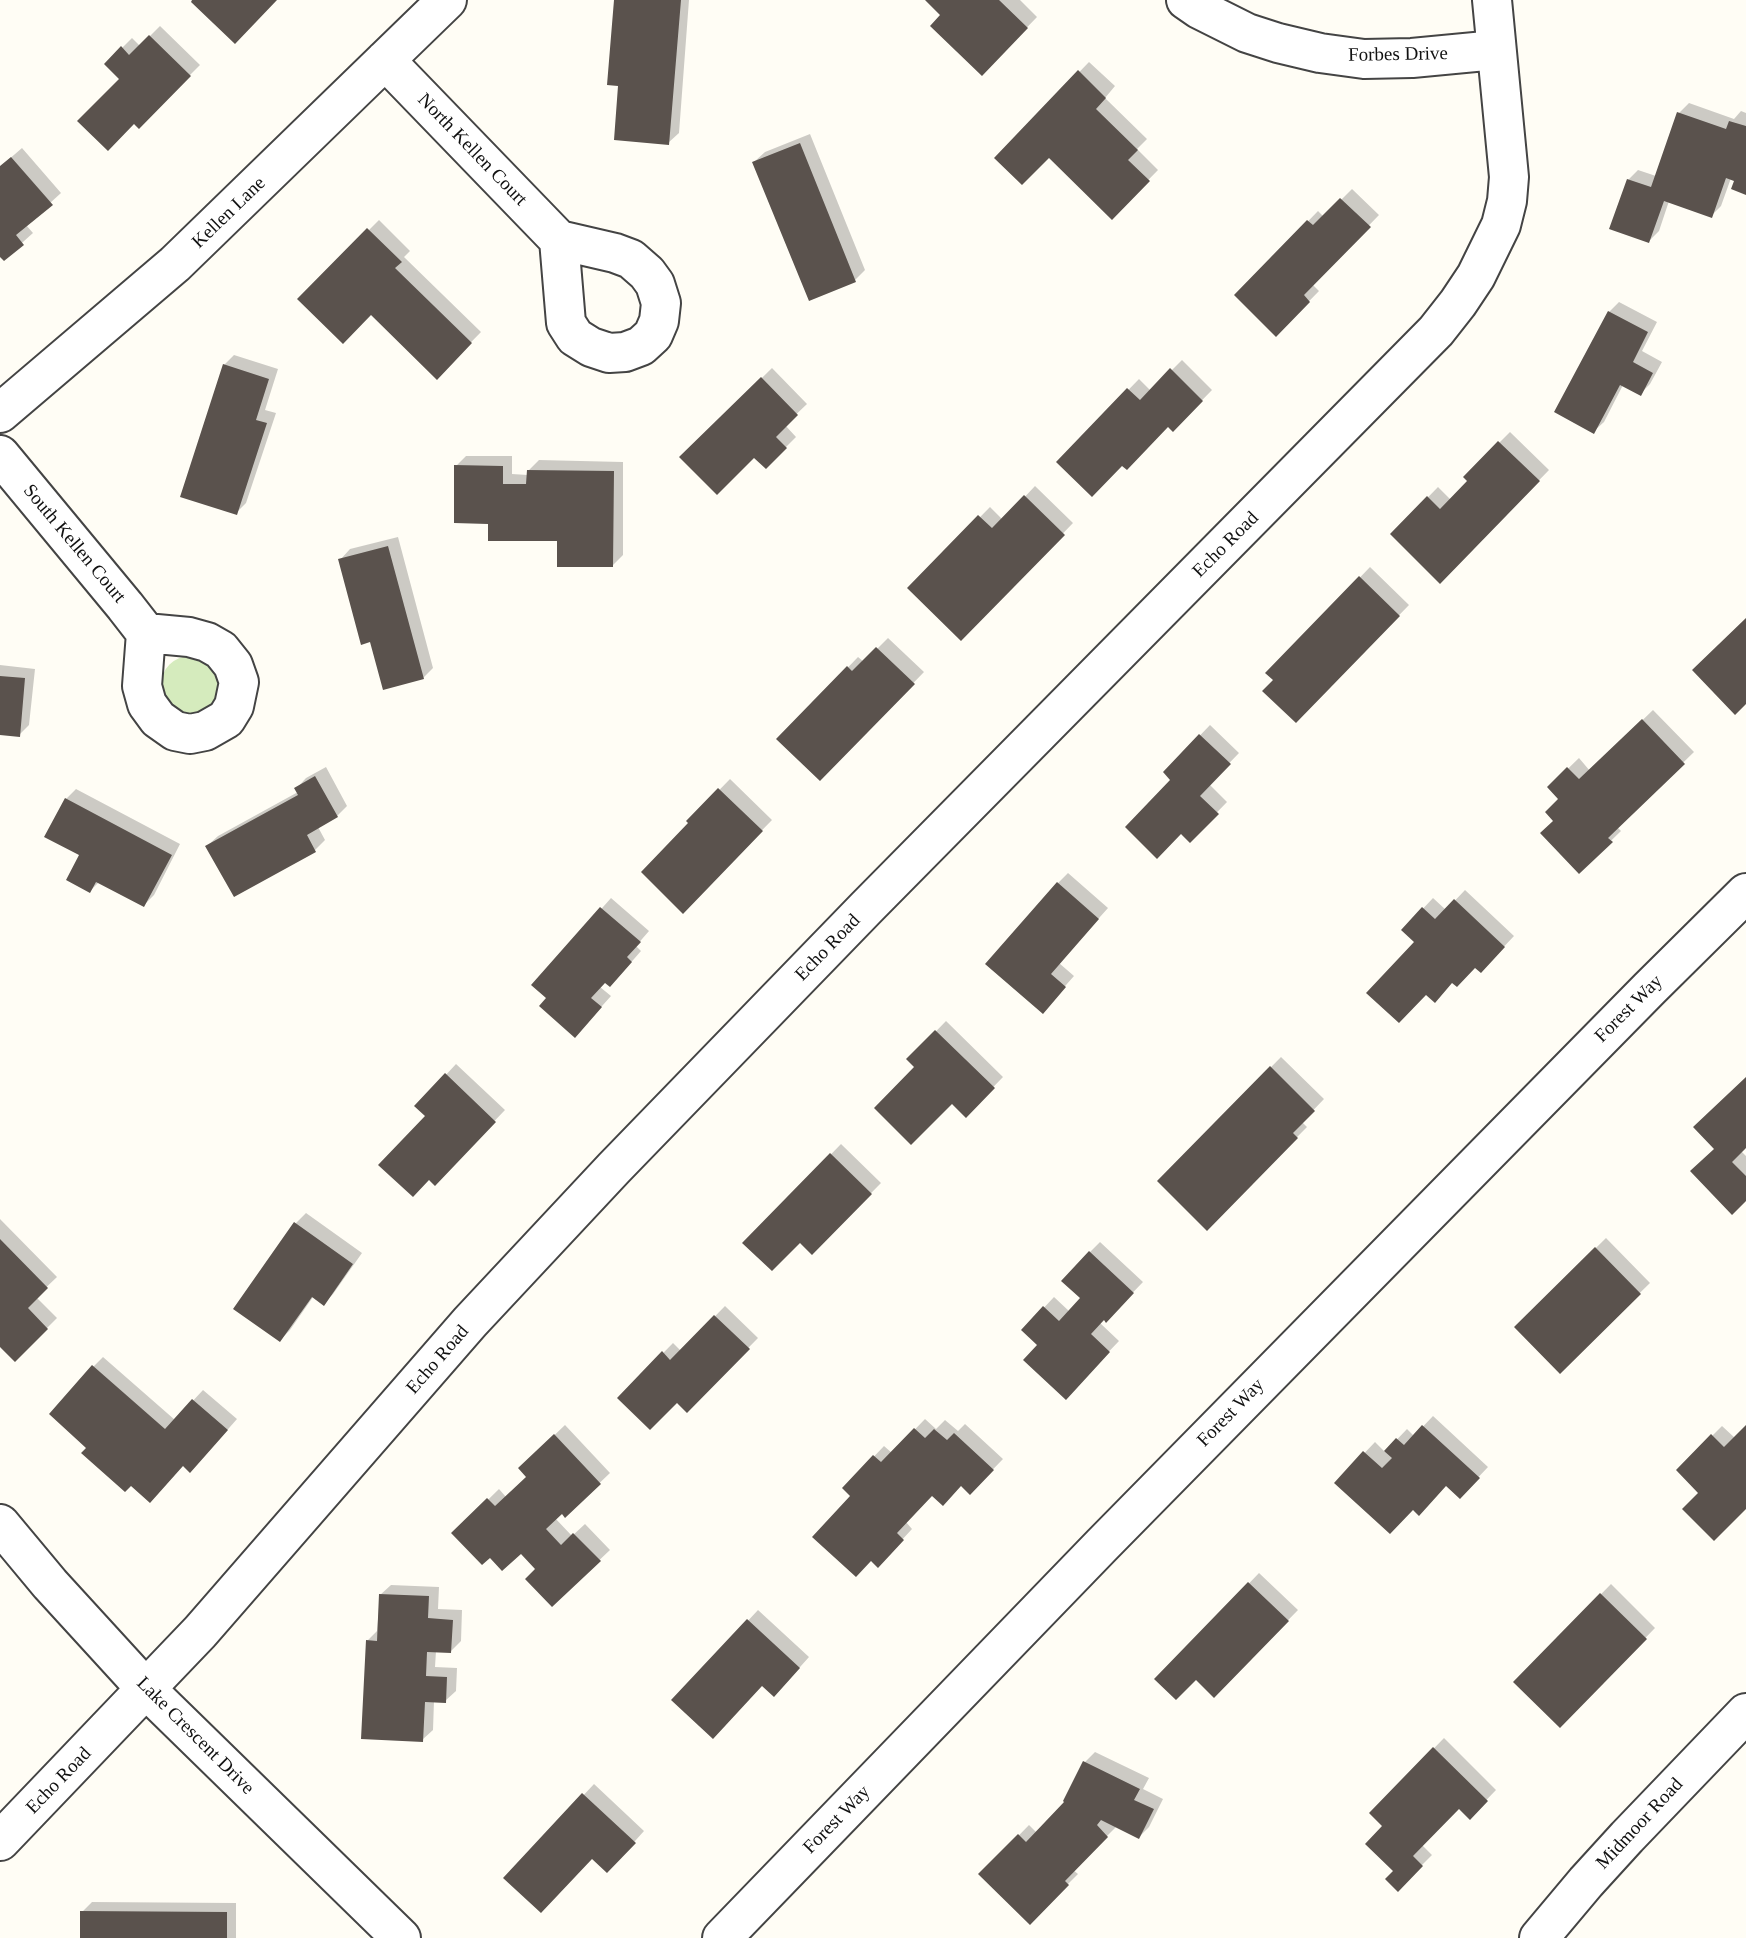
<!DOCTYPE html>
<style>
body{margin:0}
canvas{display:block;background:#fffdf5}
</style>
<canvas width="1746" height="1938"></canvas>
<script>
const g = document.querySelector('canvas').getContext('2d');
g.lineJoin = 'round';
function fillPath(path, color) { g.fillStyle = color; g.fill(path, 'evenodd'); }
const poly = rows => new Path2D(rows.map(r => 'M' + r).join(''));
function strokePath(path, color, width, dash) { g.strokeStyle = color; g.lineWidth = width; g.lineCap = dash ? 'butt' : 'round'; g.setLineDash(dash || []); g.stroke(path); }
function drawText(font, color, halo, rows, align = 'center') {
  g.font = font + ' "Times New Roman",serif'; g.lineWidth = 7; g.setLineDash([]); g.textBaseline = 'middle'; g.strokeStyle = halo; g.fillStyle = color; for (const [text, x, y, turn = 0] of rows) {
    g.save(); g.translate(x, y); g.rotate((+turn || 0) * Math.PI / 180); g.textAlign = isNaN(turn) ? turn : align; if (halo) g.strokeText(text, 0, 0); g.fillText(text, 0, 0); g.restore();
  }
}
fillPath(poly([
 '161 685a29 29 0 1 1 58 0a29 29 0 1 1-58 0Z'
]), '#d5ebbd');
fillPath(poly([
 [615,0,689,0,679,133,668,143],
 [927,0,1020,0,1037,17,982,74,943,15],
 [160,26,200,65,139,126,122,79,106,64,132,38,140,46],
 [1089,62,1115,86,1105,98,1147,139,1137,149,1158,170,1112,217,1049,155,996,158],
 [1689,103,1734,119,1741,111,1746,113,1746,193,1736,180,1731,178,1721,206,1711,216,1669,201,1659,231,1649,241,1628,180,1638,170,1656,176,1679,113],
 [810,134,865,270,855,280,754,162,765,152],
 [22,148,61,193,26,225,33,233,4,259,0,254,0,167],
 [1352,189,1379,215,1312,284,1319,291,1276,335,1236,295,1318,211,1324,217],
 [379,220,410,251,404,257,481,332,437,377,371,313,300,299],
 [1619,302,1657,322,1642,351,1662,362,1650,384,1640,394,1623,385,1604,422,1593,432,1609,312],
 [234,355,278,369,265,410,276,413,246,503,236,513,224,365],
 [1182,360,1212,390,1173,430,1168,425,1123,464,1058,462,1139,379,1151,391],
 [772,368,807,404,785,425,796,437,766,467,754,455,682,457],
 [1510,432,1549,470,1440,582,1392,534,1438,487,1451,500,1470,481,1465,477],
 [466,456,512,456,512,474,528,475,528,471,539,460,623,462,623,555,613,565,559,540,490,522,456,466],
 [1035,486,1073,523,961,639,910,588,990,507,1003,520],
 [398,537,433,668,423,678,371,640,340,560,350,549],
 [1370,567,1409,605,1296,721,1275,680,1268,673],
 [888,638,924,672,820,779,779,739,858,657,864,662],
 [0,665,35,669,29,725,19,735,0,733],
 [1653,710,1694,752,1617,827,1621,831,1579,872,1555,820,1560,799,1549,787,1579,758,1590,771],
 [1210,725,1239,753,1209,784,1227,802,1190,840,1173,780,1165,772],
 [326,767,347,806,337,816,318,827,325,840,315,850,234,895,207,846,218,836,298,792,296,789,306,778],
 [730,779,772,820,683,911,691,823,689,821],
 [76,789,180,844,154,895,144,905,99,882,90,891,66,799],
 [1068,873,1108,908,1059,963,1074,976,1043,1011,1058,883],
 [1465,890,1514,936,1481,971,1475,966,1416,942,1403,930,1433,898,1446,910],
 [611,898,649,931,636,946,641,951,620,975,605,981,600,987,611,996,585,1025,534,985],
 [946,1021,1003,1077,966,1115,909,1059],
 [1281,1057,1324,1099,1302,1122,1307,1127,1207,1228,1159,1181],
 [456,1064,505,1110,435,1183,427,1116,417,1106],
 [1746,1079,1746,1146,1741,1151,1746,1156,1746,1198,1716,1149],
 [841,1144,881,1183,812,1253,800,1241,745,1243],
 [306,1213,362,1253,333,1294,323,1304,313,1297,290,1330,280,1340,235,1308,296,1223],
 [0,1219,57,1277,36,1297,57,1318,15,1360,0,1345],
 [1606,1238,1650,1283,1560,1371,1516,1327],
 [1100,1242,1143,1282,1116,1310,1100,1323,1119,1341,1075,1387,1039,1345,1023,1330,1054,1297,1070,1312,1083,1298,1090,1252],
 [725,1306,758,1338,687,1410,677,1400,619,1398,673,1343,681,1351],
 [103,1357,175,1420,203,1390,237,1419,200,1461,183,1465,89,1447,93,1367],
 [1433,1416,1488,1467,1470,1486,1447,1484,1413,1508,1336,1483,1375,1442,1385,1452,1407,1429,1414,1436],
 [925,1419,936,1429,945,1420,958,1431,965,1424,1003,1459,970,1493,961,1484,932,1494,906,1522,912,1529,888,1555,871,1559,853,1495,844,1488,884,1446,892,1453],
 [565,1425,610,1473,565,1516,562,1512,555,1518,572,1536,585,1524,610,1550,552,1605,538,1569,521,1551,490,1555,454,1533,499,1489,506,1497,528,1477,520,1468],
 [1722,1426,1735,1438,1746,1427,1746,1506,1678,1470],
 [1259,1573,1298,1610,1214,1696,1196,1678,1157,1679],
 [1611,1584,1655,1628,1560,1726,1515,1682],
 [391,1585,439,1587,438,1609,462,1610,461,1641,450,1652,436,1651,435,1667,457,1668,456,1691,445,1701,434,1701,433,1730,422,1740,367,1641,377,1631,380,1595],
 [758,1610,809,1657,784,1685,762,1684,674,1700],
 [1444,1738,1496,1790,1470,1817,1459,1807,1422,1845,1432,1855,1398,1889,1396,1871,1384,1826,1371,1813],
 [1095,1752,1149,1778,1143,1789,1163,1799,1149,1827,1139,1837,1117,1826,1073,1870,1078,1874,1030,1922,981,1874,1029,1825,1037,1833,1067,1802,1085,1762],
 [594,1784,644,1831,617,1861,592,1857,506,1878],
 [92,1902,236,1903,236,1938,82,1938,82,1912]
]), '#0003');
fillPath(poly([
 [192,0,277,0,235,44,191,2],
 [614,0,681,0,669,145,614,140,618,86,607,85],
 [925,0,999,0,1028,28,982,76,930,26,940,15],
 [149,35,191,76,139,129,134,124,108,151,77,121,119,79,104,64,121,46,129,55],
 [1078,70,1106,98,1096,109,1138,150,1128,160,1150,181,1112,220,1049,158,1022,185,994,158],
 [1677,112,1726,129,1729,121,1746,126,1746,195,1731,189,1734,181,1726,178,1712,218,1664,201,1649,243,1609,229,1627,179,1651,187],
 [800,143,856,282,809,301,752,162],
 [11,157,53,205,16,235,24,245,4,261,0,257,0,166],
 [1340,198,1371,227,1304,295,1310,302,1276,337,1234,295,1307,220,1313,225],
 [367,228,402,262,395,268,472,343,437,380,371,315,343,344,297,299],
 [1608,311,1648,332,1633,362,1653,373,1641,396,1620,385,1594,434,1554,412],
 [223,364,269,379,256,420,267,423,237,515,180,497],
 [1170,368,1203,401,1173,432,1168,427,1127,470,1122,466,1092,497,1056,462,1127,388,1140,400],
 [761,377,798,415,776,437,787,448,766,469,754,458,717,495,679,457],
 [1498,441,1540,481,1440,584,1390,534,1427,496,1440,509,1467,481,1463,477],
 [454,465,503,466,503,484,526,484,527,470,614,471,613,567,557,567,557,541,488,541,488,524,454,523],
 [1024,495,1065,535,961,641,907,588,978,515,992,528],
 [388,546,424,679,383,690,370,642,361,645,338,559],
 [1359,576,1400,616,1296,723,1262,691,1273,680,1265,673],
 [1746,618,1746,704,1735,715,1692,670],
 [876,647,915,684,820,781,776,739,847,666,852,671],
 [0,676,25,678,20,737,0,735],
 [1642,719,1685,764,1608,838,1613,842,1579,874,1540,833,1553,821,1545,812,1558,799,1547,787,1567,767,1579,779],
 [1199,734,1231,764,1200,796,1219,814,1190,843,1181,834,1157,859,1125,827,1170,780,1163,772],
 [315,776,338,817,307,835,316,852,234,897,205,846,298,795,294,788],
 [718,788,763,831,683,914,641,872,688,823,686,821],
 [65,798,172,855,144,907,96,882,90,893,66,880,79,855,44,837],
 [1057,882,1099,919,1051,974,1066,987,1043,1014,985,964],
 [1454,899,1505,947,1481,973,1475,968,1457,987,1452,983,1435,1003,1426,995,1399,1023,1366,993,1414,942,1401,930,1422,907,1435,919],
 [600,907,641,942,627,957,632,962,610,987,605,983,591,998,602,1007,575,1038,539,1006,546,998,531,985],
 [935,1030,995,1088,966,1118,952,1104,911,1145,874,1108,914,1067,906,1059],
 [1270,1066,1315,1111,1293,1133,1298,1138,1207,1231,1157,1181],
 [445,1073,496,1122,435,1186,429,1180,413,1197,378,1165,425,1116,414,1106],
 [1746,1077,1746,1148,1732,1162,1746,1176,1746,1201,1732,1215,1690,1171,1714,1149,1693,1127],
 [830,1153,872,1194,812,1255,800,1243,772,1271,742,1243],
 [294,1222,353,1264,324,1306,312,1297,280,1342,233,1309],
 [0,1239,48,1288,28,1308,48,1329,15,1362,0,1347],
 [1595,1247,1641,1294,1560,1374,1514,1327],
 [1089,1251,1134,1293,1106,1323,1104,1320,1091,1334,1110,1352,1066,1400,1023,1360,1037,1345,1021,1330,1043,1306,1059,1321,1080,1298,1061,1281],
 [714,1315,750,1349,687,1413,677,1403,650,1430,617,1398,662,1351,670,1360],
 [92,1365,165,1429,192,1399,228,1430,190,1473,183,1466,150,1503,131,1486,125,1492,81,1453,86,1448,49,1414],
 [1422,1425,1480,1478,1460,1499,1446,1486,1419,1516,1413,1510,1390,1534,1334,1483,1363,1451,1382,1468,1392,1458,1384,1451,1396,1438,1404,1445],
 [1746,1425,1746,1509,1714,1541,1682,1509,1698,1493,1676,1470,1711,1434,1724,1447],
 [914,1428,925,1438,934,1429,947,1440,954,1433,994,1470,970,1495,961,1486,943,1506,932,1496,897,1533,904,1540,878,1568,871,1561,856,1577,812,1537,850,1496,842,1488,873,1455,881,1462],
 [554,1434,601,1484,565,1518,562,1514,546,1529,561,1545,573,1533,601,1561,552,1607,525,1579,535,1569,521,1554,502,1571,490,1558,482,1565,451,1533,487,1498,495,1506,526,1477,518,1468],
 [1248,1582,1289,1621,1214,1698,1196,1680,1176,1700,1154,1679],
 [1600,1593,1647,1639,1560,1728,1513,1682],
 [379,1594,429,1596,428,1618,453,1620,451,1653,427,1652,426,1676,447,1677,446,1703,425,1702,423,1742,361,1739,366,1640,377,1641],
 [747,1619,800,1668,774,1697,762,1686,713,1739,671,1700],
 [1433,1747,1488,1801,1470,1820,1459,1809,1413,1856,1423,1866,1398,1892,1385,1879,1393,1871,1365,1844,1382,1826,1369,1813],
 [1083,1761,1140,1789,1134,1800,1154,1809,1139,1839,1101,1820,1097,1825,1108,1837,1065,1881,1069,1885,1030,1925,978,1874,1018,1834,1026,1842,1064,1802,1063,1801],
 [582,1793,636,1843,607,1873,592,1859,541,1913,503,1878],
 [80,1911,227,1912,227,1938,80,1938]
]), '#5a524d');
const minor = poly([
 [1186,0,1199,9,1247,33,1278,43,1320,53,1364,59,1412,58,1496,50],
 [385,60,559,240,566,323,575,337,591,347,609,353,625,352,641,346,653,335,659,321,661,303,655,284,647,273,631,259,615,253,559,240],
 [0,413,175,264,447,0],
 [0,455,125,606,146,633,142,686,147,704,158,719,175,731,190,734,205,731,226,719,234,706,239,682,233,665,221,650,207,642,189,637,146,633],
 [0,1524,50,1584,146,1689,401,1938],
 [0,1841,200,1632,470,1322,614,1168,867,907,1436,331,1458,303,1476,276,1501,225,1507,201,1509,177,1492,0],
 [722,1938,1102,1545,1649,989,1746,893],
 [1539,1938,1586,1882,1627,1837,1746,1713]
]);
strokePath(minor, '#444', 42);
strokePath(minor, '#fff', 38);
drawText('19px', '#111', '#fff', [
 ["Forbes Drive",1398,55,-1],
 ["North Kellen Court",472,150,46],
 ["Kellen Lane",229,213,-44],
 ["South Kellen Court",74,544,50],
 ["Echo Road",1226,545,-45],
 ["Echo Road",828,948,-46],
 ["Forest Way",1629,1009,-45],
 ["Echo Road",438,1360,-49],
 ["Forest Way",1231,1413,-46],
 ["Lake Crescent Drive",195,1736,45],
 ["Echo Road",59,1781,-46],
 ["Forest Way",837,1820,-46],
 ["Midmoor Road",1640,1824,-47]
]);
</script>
